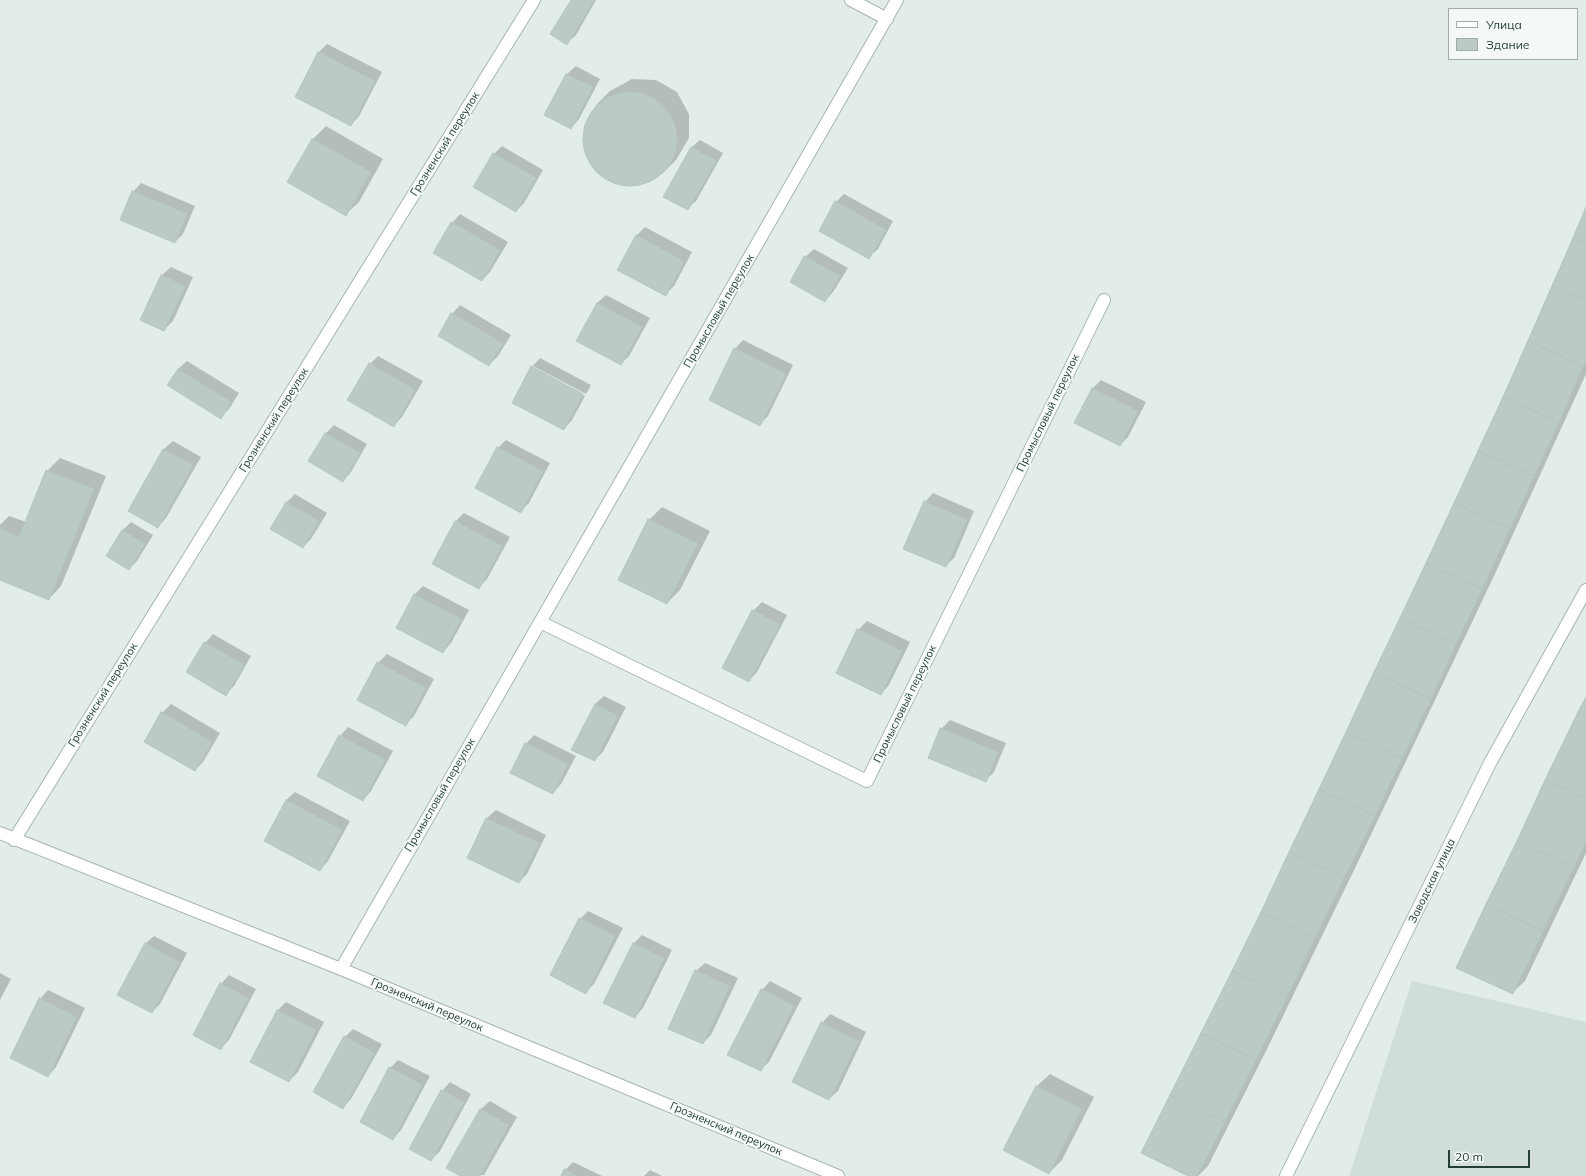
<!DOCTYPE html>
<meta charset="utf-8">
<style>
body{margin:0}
#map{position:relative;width:1586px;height:1176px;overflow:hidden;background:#e3ede8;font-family:Mulish,sans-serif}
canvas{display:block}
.legend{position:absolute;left:1448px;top:8px;width:130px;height:52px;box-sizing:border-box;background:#f4f9f6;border:1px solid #a0aea9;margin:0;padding:5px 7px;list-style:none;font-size:12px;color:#233e36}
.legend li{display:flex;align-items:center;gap:8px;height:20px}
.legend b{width:20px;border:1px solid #a0aea9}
.scale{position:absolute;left:1448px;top:1150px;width:82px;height:18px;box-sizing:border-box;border:2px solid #233e36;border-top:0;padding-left:5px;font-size:12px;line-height:14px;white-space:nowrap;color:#233e36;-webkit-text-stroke:3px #f4f9f6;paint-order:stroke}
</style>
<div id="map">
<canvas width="1586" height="1176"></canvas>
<ul class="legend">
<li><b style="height:5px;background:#fff"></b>Улица</li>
<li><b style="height:11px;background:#bbcac4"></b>Здание</li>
</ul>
<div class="scale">20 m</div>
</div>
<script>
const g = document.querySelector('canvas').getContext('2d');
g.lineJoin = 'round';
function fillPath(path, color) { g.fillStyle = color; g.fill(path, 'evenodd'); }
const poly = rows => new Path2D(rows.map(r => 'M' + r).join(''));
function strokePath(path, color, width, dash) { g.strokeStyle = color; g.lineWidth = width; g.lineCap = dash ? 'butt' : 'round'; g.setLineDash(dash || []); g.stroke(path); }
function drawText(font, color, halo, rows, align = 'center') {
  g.font = font + ' Mulish,sans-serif'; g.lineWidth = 3.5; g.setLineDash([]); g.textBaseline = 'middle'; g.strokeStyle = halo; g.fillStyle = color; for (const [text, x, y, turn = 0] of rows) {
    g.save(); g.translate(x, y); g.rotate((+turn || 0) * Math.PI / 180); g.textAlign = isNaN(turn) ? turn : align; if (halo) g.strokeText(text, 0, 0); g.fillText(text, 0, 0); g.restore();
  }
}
fillPath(poly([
 [1412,981,1586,1022,1586,1176,1349,1176]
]), '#d1ddd7');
fillPath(poly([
 [572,0,596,0,576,35,567,43],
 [327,44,382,72,359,116,351,125,319,52],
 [576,66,600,79,579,119,571,128,546,115,567,74],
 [632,79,656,80,677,92,689,114,689,138,676,160,663,173,641,185,617,184,596,172,584,150,584,126,597,104,610,91],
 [326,126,383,159,359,202,346,214,289,182,313,139],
 [700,140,723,153,696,201,687,209,691,148],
 [502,146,543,170,524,203,516,211,494,154],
 [141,183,195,206,183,234,175,242,133,192],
 [844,194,893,221,878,249,869,257,836,202],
 [1586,209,1586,374,1494,576,1357,864,1268,1047,1208,1166,1198,1176,1190,1176,1262,913,1479,451],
 [460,214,508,242,490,272,482,280,452,223],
 [645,227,692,252,674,286,665,295,636,236],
 [814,249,848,268,833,292,825,301,805,257],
 [171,267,193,277,173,321,164,330,142,319,162,275],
 [606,295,650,318,629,356,621,364,577,341,597,303],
 [460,305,511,335,498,356,489,365,452,314],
 [743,340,793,365,768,416,760,424,735,349],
 [378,356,423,381,402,417,394,425,370,364],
 [540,358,591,385,586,394,533,366,533,368,585,396,572,420,564,429,532,367],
 [187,361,239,393,229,409,221,417,178,369],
 [1101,380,1146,402,1128,437,1120,445,1075,423,1093,388],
 [334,425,367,444,351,472,343,481,326,433],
 [506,440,550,463,529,503,521,511,498,448],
 [173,441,201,457,166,518,158,527,129,511,164,449],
 [60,458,106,476,61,586,49,599,0,579,0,525,9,516,26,522,47,471],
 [933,493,974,511,954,558,945,566,925,502],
 [295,494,327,513,311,539,303,547,286,503],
 [662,507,710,531,680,590,667,603,649,520],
 [464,513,510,537,487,579,479,588,433,564,456,521],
 [131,522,153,535,137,561,129,569,122,531],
 [423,586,469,610,451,643,443,652,397,627,415,594],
 [762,602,787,615,757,672,749,681,723,667,753,611],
 [867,621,910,642,889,685,881,694,858,630],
 [213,634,251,656,234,686,226,694,205,643],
 [387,654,434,679,414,716,406,724,358,699,378,663],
 [604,696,626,707,603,752,594,760,595,704],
 [1586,699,1586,853,1525,981,1512,993],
 [171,704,220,733,203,762,195,770,162,713],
 [950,720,1006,743,994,772,986,780,941,729],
 [348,727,393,751,371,791,363,800,340,736],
 [534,735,576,756,561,784,553,793,526,744],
 [295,792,350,821,328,861,320,870,286,800],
 [496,810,546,835,527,874,519,882,468,857,487,818],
 [588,911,623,928,594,984,585,992,580,919],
 [642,935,672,950,643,1008,635,1017,634,943],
 [154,936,187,953,160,1004,152,1012,145,944],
 [705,963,738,978,711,1035,703,1043,696,971],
 [0,973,11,979,0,1000],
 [229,975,256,989,229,1040,221,1048,221,984],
 [770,981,802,998,769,1062,760,1070,762,990],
 [48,990,85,1008,56,1067,48,1076,40,999],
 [286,1002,324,1022,298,1072,289,1081,251,1061,278,1010],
 [830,1014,866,1032,838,1091,829,1099,822,1023],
 [353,1029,382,1044,351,1099,343,1108,345,1037],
 [398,1060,430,1076,401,1130,393,1139,390,1068],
 [1050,1074,1094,1097,1062,1160,1049,1173,1004,1150,1037,1086],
 [450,1082,471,1094,440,1151,431,1160,442,1091],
 [490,1101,517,1117,484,1175,462,1176,447,1168,481,1109],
 [573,1162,602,1176,562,1176,565,1170],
 [650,1170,662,1176,644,1176]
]), '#0003');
const building = poly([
 [571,0,594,0,567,45,550,34,571,0],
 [318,52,375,81,351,126,295,97,318,52],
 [566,74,593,87,571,129,544,115,566,74],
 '583 139a47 47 0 1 1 94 0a47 47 0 1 1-94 0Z',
 [312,139,371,172,346,216,287,182,312,139],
 [691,147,716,161,688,210,663,197,691,147],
 [493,153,536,178,516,212,473,187,493,153],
 [132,191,187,214,175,243,120,220,132,191],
 [835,201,886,230,869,259,819,231,835,201],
 [1586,207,1586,243,1573,238,1586,207],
 [451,222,500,250,482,281,433,253,451,222],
 [636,235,684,261,666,296,617,270,636,235],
 [1573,238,1586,243,1586,300,1552,286,1573,238],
 [804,256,840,276,825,302,790,282,804,256],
 [161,275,185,286,164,331,140,320,161,275],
 [1552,286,1586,300,1586,360,1583,366,1528,341,1552,286],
 [597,303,642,327,621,365,576,341,597,303],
 [451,313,503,343,489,366,438,336,451,313],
 [1528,341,1583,366,1559,422,1503,397,1528,341],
 [734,348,786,374,760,426,709,400,734,348],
 [369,363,415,390,394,427,347,400,369,363],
 [531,366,583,394,564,430,512,403,531,366],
 [178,369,231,402,221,419,167,385,178,369],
 [1092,388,1138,411,1120,446,1074,423,1092,388],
 [1503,397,1559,422,1534,476,1478,451,1503,397],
 [325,433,360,453,343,482,308,461,325,433],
 [497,447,543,471,521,513,475,488,497,447],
 [163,449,193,465,158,528,128,511,163,449],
 [1478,451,1534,476,1510,529,1454,503,1478,451],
 [46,470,94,489,49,600,0,580,0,529,19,537,46,470],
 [924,501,967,520,946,567,903,549,924,501],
 [286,502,319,521,303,548,270,529,286,502],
 [1454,503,1510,529,1482,589,1426,563,1454,503],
 [648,519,698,544,667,604,618,580,648,519],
 [455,521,502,546,479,589,432,564,455,521],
 [122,530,145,544,129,570,106,556,122,530],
 [1426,563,1482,589,1456,644,1400,618,1426,563],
 [414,594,461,619,443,653,396,628,414,594],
 [752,610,780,624,749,682,722,668,752,610],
 [1400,618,1456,644,1431,699,1374,672,1400,618],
 [857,629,902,651,881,695,836,673,857,629],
 [204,642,244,665,226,696,186,672,204,642],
 [377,662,426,688,406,726,357,700,377,662],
 [1374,672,1431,699,1402,758,1346,732,1374,672],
 [1586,697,1586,716,1578,712,1586,697],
 [595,704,618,716,595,761,571,750,595,704],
 [161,712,212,742,195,771,144,742,161,712],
 [1578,712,1586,716,1586,798,1545,780,1578,712],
 [940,728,998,752,986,782,928,758,940,728],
 [1346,732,1402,758,1375,816,1319,789,1346,732],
 [339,735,385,760,363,801,317,776,339,735],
 [525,743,568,764,553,794,510,773,525,743],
 [1545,780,1586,798,1586,841,1574,867,1517,841,1545,780],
 [1319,789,1375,816,1344,878,1289,852,1319,789],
 [286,800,342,830,320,871,264,841,286,800],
 [486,818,539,843,519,883,467,858,486,818],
 [1517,841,1574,867,1543,931,1486,904,1517,841],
 [1289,852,1344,878,1315,938,1261,912,1289,852],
 [1486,904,1543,931,1513,994,1456,968,1486,904],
 [1261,912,1315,938,1287,997,1232,971,1261,912],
 [579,918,615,936,586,994,550,975,579,918],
 [145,943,179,962,152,1013,117,995,145,943],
 [633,943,664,958,635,1018,603,1003,633,943],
 [695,970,730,986,703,1044,668,1029,695,970],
 [1232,971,1287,997,1256,1060,1201,1033,1232,971],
 [220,983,248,998,221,1050,193,1035,220,983],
 [761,989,794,1006,761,1071,727,1055,761,989],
 [39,998,77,1017,48,1077,10,1058,39,998],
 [277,1010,316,1030,289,1082,250,1062,277,1010],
 [821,1022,859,1041,829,1100,792,1082,821,1022],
 [1201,1033,1256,1060,1225,1122,1170,1095,1201,1033],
 [344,1036,374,1053,343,1109,313,1092,344,1036],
 [389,1067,422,1085,393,1140,360,1122,389,1067],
 [1036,1086,1082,1109,1049,1174,1003,1150,1036,1086],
 [441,1090,464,1102,431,1161,409,1149,441,1090],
 [1170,1095,1225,1122,1197,1176,1188,1176,1141,1153,1170,1095],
 [480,1109,509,1125,480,1176,460,1176,446,1168,480,1109],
 [564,1169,577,1176,561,1176,564,1169]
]);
fillPath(building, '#bbcac4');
strokePath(building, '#b5c6bf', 1);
const street = poly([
 [851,0,887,19],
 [540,622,867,781,1104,300],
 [0,833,341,969,838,1176],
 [14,840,534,0],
 [341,969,897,0],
 [1286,1176,1490,763,1586,590]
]);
strokePath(street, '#a6b5af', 14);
strokePath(street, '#fff', 12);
drawText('11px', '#233e36', '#f4f9f6', [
 ["Грозненский переулок",445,144,-58],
 ["Промысловый переулок",719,311,-60],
 ["Промысловый переулок",1048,413,-64],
 ["Грозненский переулок",274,420,-58],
 ["Грозненский переулок",103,695,-58],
 ["Промысловый переулок",905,704,-64],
 ["Промысловый переулок",440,795,-60],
 ["Заводская улица",1432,881,-64],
 ["Грозненский переулок",427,1005,23],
 ["Грозненский переулок",726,1129,23]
]);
</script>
